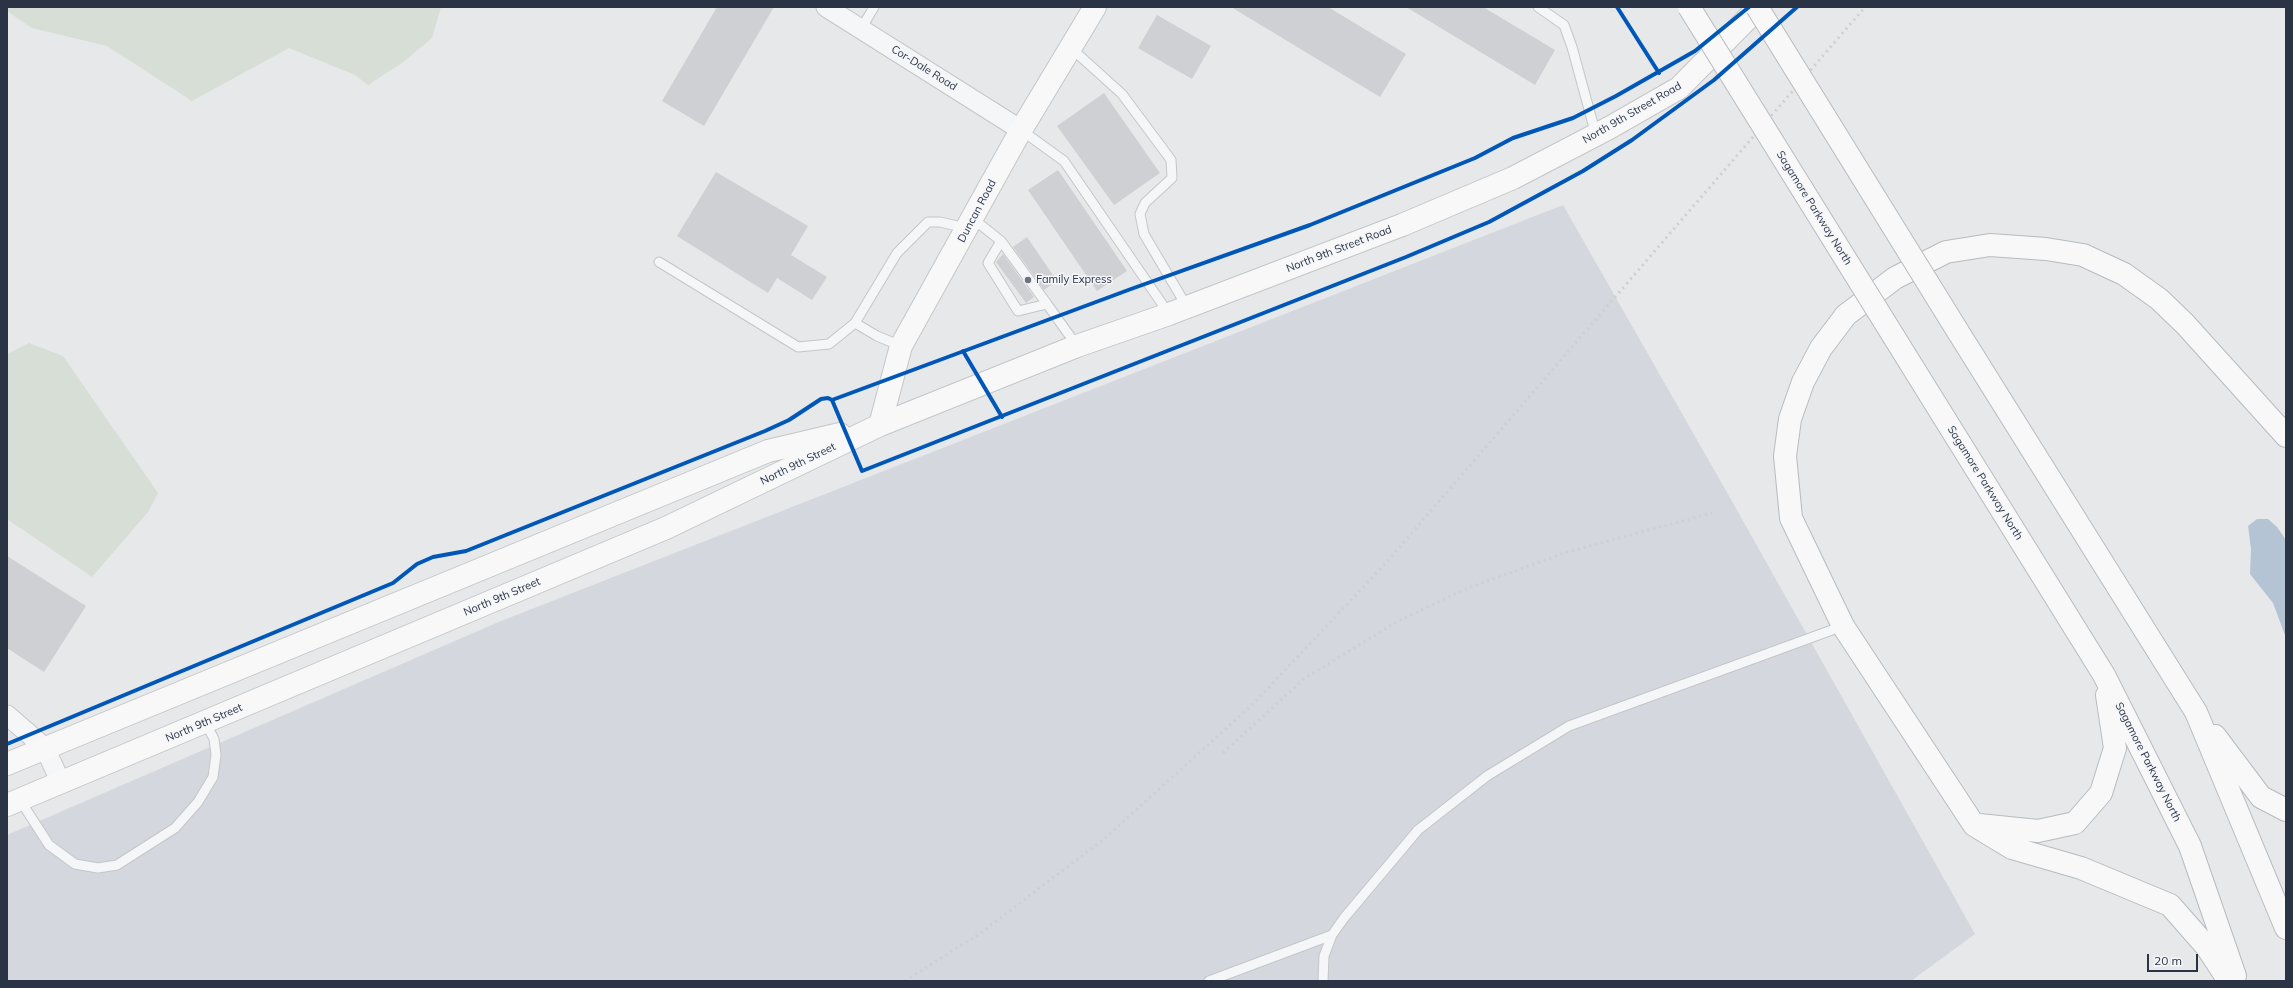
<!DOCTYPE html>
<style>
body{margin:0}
#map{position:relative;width:2293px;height:988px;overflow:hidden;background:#e6e8ea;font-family:Mulish,sans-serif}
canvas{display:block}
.frame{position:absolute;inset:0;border:8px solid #2b3445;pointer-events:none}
.scale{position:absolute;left:2147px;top:954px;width:51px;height:18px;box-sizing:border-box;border:2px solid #2b3445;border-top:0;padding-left:5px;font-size:12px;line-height:14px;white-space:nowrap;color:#2b3445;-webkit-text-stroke:3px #f4f6f9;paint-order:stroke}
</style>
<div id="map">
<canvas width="2293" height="988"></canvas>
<div class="frame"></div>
<div class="scale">20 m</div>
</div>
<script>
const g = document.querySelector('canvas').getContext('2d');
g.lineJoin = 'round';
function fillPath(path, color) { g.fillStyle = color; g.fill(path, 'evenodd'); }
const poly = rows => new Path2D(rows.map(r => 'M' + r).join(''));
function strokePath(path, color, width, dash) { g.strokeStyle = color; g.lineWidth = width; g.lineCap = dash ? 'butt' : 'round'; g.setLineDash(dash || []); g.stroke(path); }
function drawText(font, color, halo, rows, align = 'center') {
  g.font = font + ' Mulish,sans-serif'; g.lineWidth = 3; g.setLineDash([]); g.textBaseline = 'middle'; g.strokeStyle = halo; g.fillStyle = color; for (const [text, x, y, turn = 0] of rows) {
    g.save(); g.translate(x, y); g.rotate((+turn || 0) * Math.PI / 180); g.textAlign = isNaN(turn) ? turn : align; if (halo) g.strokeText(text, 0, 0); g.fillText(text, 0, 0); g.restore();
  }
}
fillPath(poly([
 [1563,205,1733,503,1975,934,1911,981,7,981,7,835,501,621]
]), '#d4d7dd');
fillPath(poly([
 [7,7,441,7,432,38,402,63,368,85,355,75,289,48,192,101,107,46,32,28,7,11],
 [29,343,63,356,158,493,148,512,92,577,7,519,7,354]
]), '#d6ded6');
fillPath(poly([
 [2257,519,2268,519,2277,527,2286,540,2286,638,2273,603,2250,574,2251,549,2248,526]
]), '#b4c4d5');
fillPath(poly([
 [717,7,774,7,704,126,662,101],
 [1231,7,1328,7,1406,54,1380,97],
 [1406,7,1483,7,1555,50,1535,85],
 [1157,15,1211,46,1192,79,1138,48],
 [1104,93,1160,173,1114,205,1057,126],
 [1058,170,1127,271,1097,291,1028,190],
 [716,172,808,226,791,255,827,277,812,300,777,278,768,293,677,236],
 [1027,237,1057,281,1044,290,1013,247],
 [1003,254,1034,297,1026,303,996,262],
 [7,556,86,606,44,672,7,648]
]), '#ced0d3');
const lane = poly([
 [1538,7,1564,25,1572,47,1596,135],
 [861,29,874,7],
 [1071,48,1122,94,1171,160,1172,178,1145,203,1140,214,1144,234,1187,307],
 [1021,130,1064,161,1169,314],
 [972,218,1001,241,988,263,1018,311,1047,304,1077,346],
 [1001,241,1047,304],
 [659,262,798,347,829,344,855,323,877,336,901,346],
 [855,323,897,253,928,222,940,222,966,228],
 [20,800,49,845,75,864,98,868,117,865,175,828,198,802,213,777,216,755,214,739,205,722],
 [1209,981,1332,935],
 [1323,981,1324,956,1332,935,1344,918,1418,830,1487,776,1569,726,1843,626]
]);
const street = poly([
 [826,7,1021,130],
 [7,715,45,748,61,783]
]);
const secondary = poly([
 [880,425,901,346,1021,130,1095,7],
 [7,764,768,451,840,434],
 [7,805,666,528,880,425,1077,346,1169,314,1402,225,1513,178,1609,128,1679,88,1759,7]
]);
const highway = poly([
 [1957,330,2196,712,2286,928],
 [1894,337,2104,675,2190,846,2235,976],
 [2215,736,2261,797,2286,810],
 [1979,825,2038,831,2075,823,2101,793,2115,748,2107,695],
 [2229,981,2206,946,2170,905,2081,868,2012,848,1974,825,1843,626,1791,518,1785,456,1790,419,1803,382,1821,348,1846,315,1895,278,1946,252,1990,245,2046,249,2083,255,2124,274,2159,299,2185,324,2286,436]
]);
strokePath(lane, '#c4c6c8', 11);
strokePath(street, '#c4c6c8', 21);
strokePath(secondary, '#c4c6c8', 24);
strokePath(highway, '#b8bbbf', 24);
strokePath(lane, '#f5f6f7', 9);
strokePath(street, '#f5f6f7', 19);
strokePath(secondary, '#f8f8f8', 22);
strokePath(highway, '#f8f8f8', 22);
strokePath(poly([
 [1223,753,1305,678,1398,621,1468,588,1564,553,1712,513],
 [905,981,982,932,1104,839,1253,704,1386,563,1865,7]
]), '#cecfd2', 3, [2, 4]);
const highwayBridge = poly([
 [1689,7,1894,337],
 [1757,7,1957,330]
]);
strokePath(highwayBridge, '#b8bbbf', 24, []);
strokePath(highwayBridge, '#f8f8f8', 22);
strokePath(poly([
 [1617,7,1659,73],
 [963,351,1002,417],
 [832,400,1131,289,1310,225,1475,158,1513,138,1573,118,1616,96,1695,51,1749,7],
 [7,744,393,583,417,564,433,557,466,551,765,431,789,420,821,399,828,398,832,400,862,471,1406,257,1489,222,1583,171,1632,140,1714,80,1797,7]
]), '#0057b8', 4);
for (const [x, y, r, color] of [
 [1028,280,4,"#6c737f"]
]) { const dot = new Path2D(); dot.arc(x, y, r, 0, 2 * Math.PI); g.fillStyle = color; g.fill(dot); strokePath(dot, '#f4f6f9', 1.5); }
drawText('11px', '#2b3445', '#f4f6f9', [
 ["Cor-Dale Road",924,68,32],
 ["North 9th Street Road",1632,113,-30],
 ["Sagamore Parkway North",1814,208,58],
 ["Duncan Road",977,211,-62],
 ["North 9th Street Road",1339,249,-21],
 ["North 9th Street",798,464,-26],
 ["Sagamore Parkway North",1985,483,58],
 ["North 9th Street",502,597,-23],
 ["North 9th Street",204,723,-23],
 ["Sagamore Parkway North",2148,762,63]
]);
drawText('11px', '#2b3445', '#f4f6f9', [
 ["Family Express",1036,280]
], 'left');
</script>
